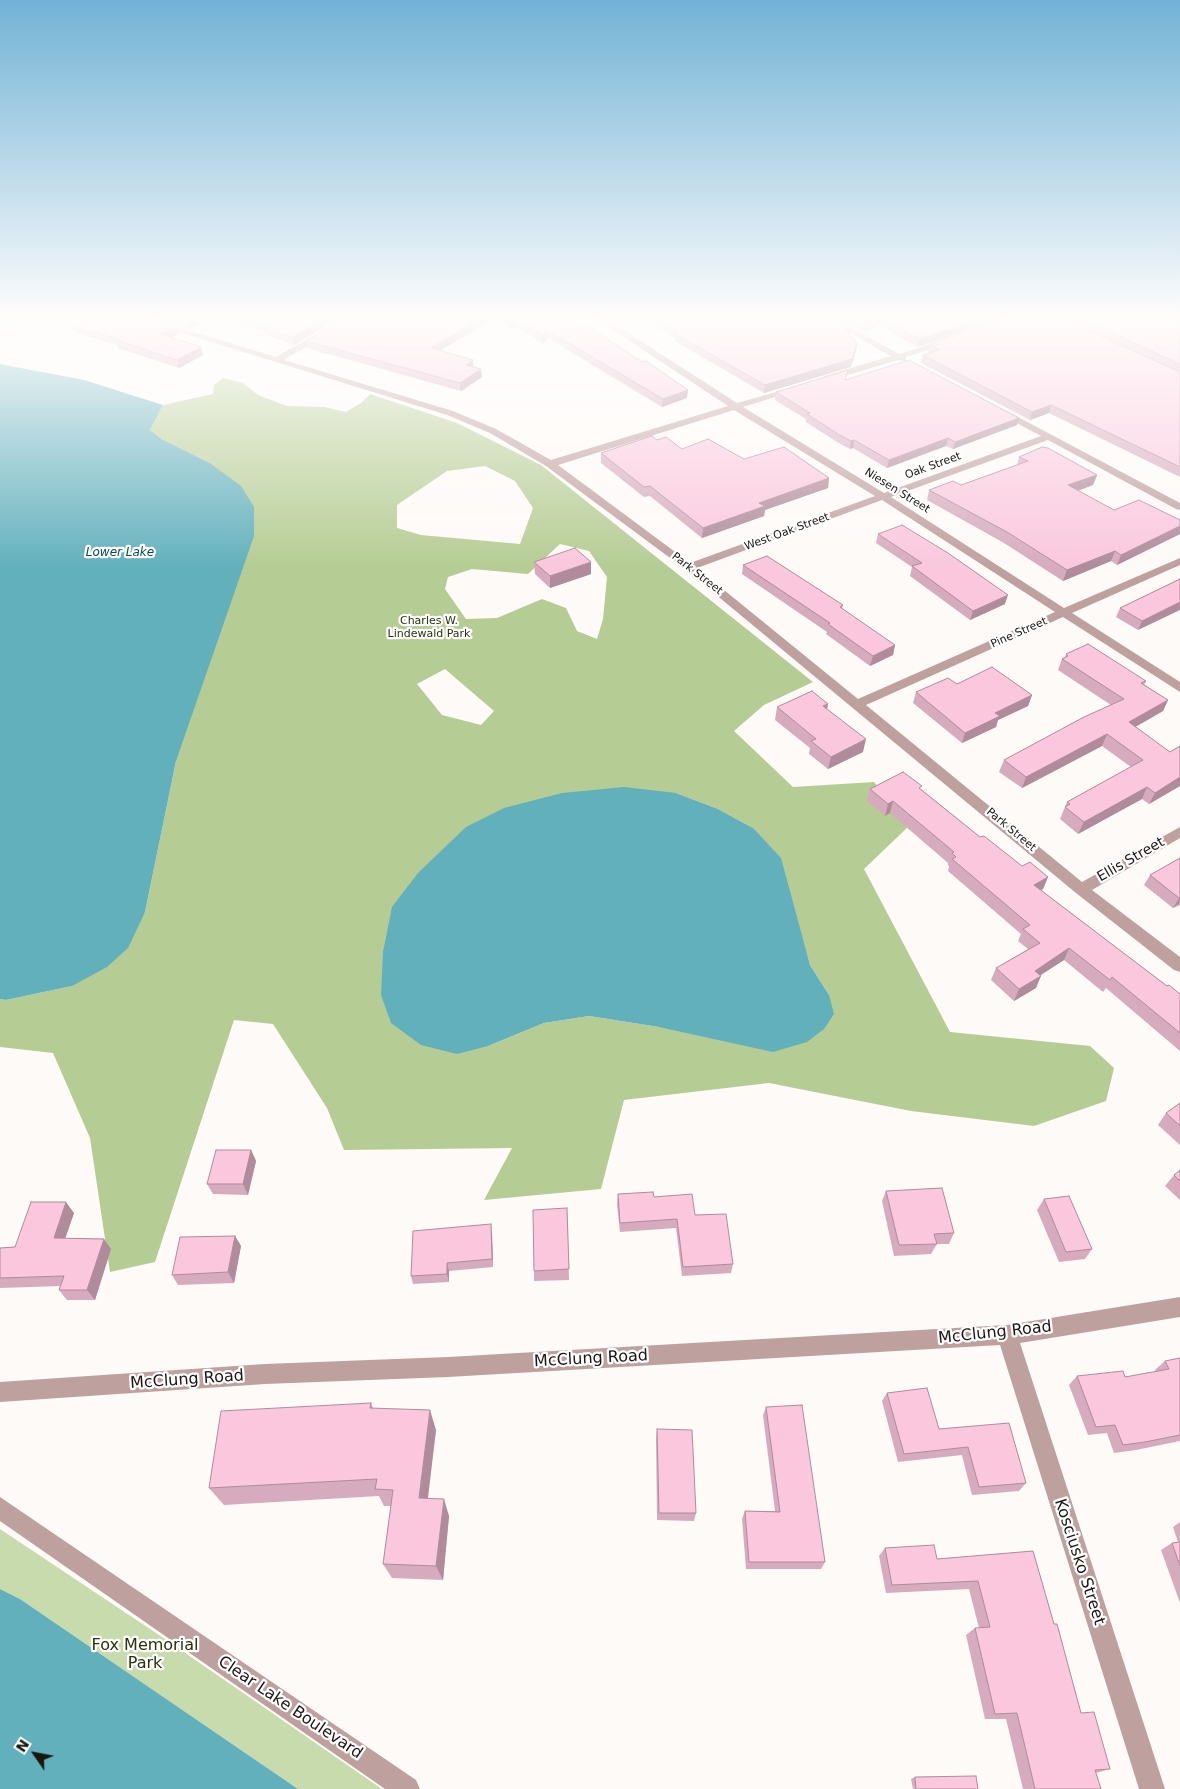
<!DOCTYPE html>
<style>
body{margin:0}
#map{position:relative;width:1180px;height:1789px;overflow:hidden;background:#fefaf8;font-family:"DejaVu Sans",sans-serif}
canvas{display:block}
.north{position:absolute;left:10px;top:1729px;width:50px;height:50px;-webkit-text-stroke:4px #fff;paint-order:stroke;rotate:303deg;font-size:14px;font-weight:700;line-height:20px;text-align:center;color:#1b1511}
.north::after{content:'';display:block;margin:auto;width:18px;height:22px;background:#1b1511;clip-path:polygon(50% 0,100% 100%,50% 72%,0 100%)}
</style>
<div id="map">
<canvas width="1180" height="1789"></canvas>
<div class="north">N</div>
</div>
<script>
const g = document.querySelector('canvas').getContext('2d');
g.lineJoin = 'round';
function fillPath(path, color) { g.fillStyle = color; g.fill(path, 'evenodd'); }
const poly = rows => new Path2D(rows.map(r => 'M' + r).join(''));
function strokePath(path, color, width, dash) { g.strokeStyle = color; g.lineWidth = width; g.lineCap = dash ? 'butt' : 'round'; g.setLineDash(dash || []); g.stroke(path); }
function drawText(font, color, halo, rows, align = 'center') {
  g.font = font + ' "DejaVu Sans",sans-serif'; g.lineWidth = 4.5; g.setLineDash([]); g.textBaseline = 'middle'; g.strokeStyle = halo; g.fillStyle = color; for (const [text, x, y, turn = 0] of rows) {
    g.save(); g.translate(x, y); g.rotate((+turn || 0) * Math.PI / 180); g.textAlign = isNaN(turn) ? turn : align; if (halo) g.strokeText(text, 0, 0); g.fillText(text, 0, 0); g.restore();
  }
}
fillPath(poly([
 [0,318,48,318,0,338]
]), '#fceee7');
fillPath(poly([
 [0,1529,165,1639,382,1789,298,1789,20,1599,0,1589]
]), '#c7dbac');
fillPath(poly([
 [223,378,243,383,258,395,287,406,324,407,346,412,361,403,370,394,457,423,541,465,813,682,764,705,734,731,793,787,874,782,910,825,864,869,950,1032,1090,1046,1114,1068,1106,1101,1034,1126,911,1111,769,1083,624,1100,601,1189,484,1200,512,1148,344,1150,327,1108,273,1024,234,1020,155,1262,110,1272,90,1138,53,1053,0,1047,0,999,6,1000,72,986,145,912,176,761,163,440,150,430,163,405,213,394,214,385],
 [485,466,515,481,533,508,520,544,421,535,397,528,397,505,447,471],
 [560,544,589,551,607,577,603,619,597,639,577,631,566,608,542,599,497,618,466,619,445,589,448,577,472,569,528,574],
 [445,669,494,711,481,725,442,715,417,684],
 [676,793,718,809,753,828,798,924,810,965,829,995,659,1027,589,1016,544,1023,488,1046]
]), '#b5cc94');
fillPath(poly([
 [0,364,84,380,163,405,150,430,163,440,211,464,241,486,254,507,254,536,176,761,145,912,128,948,107,967,72,986,6,1000,0,999],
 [624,787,676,793,718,809,753,828,781,858,810,965,829,995,834,1014,824,1029,807,1042,773,1052,659,1027,589,1016,544,1023,488,1046,457,1054,421,1045,391,1023,381,995,383,952,392,907,418,873,466,827,504,808,562,793],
 [0,1589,20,1599,298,1789,0,1789]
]), '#62b0bc');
fillPath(poly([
 [134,318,148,318,276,357,344,318,355,318,284,360,453,411,496,429,551,460,728,406,595,318,605,318,737,403,797,386,797,390,743,407,884,493,1041,436,998,413,996,411,1001,408,1180,503,1180,510,1176,509,1048,440,891,497,1064,608,1180,558,1180,565,1072,613,1180,682,1180,692,1063,617,866,705,1082,882,1180,827,1180,838,1092,890,1180,957,1180,972,1174,970,1076,893,685,569,546,466,490,433,447,415,134,318],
 [734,410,875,496,690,563,558,465,734,410],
 [882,500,1055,612,858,699,697,568,882,500],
 [823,318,834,318,899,354,947,339,951,342,906,357,906,361,898,360,828,381,824,378,825,376,891,356,823,318],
 [1180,1297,1180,1317,1020,1343,1165,1789,1139,1789,1000,1345,448,1377,265,1384,0,1402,0,1382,265,1364,448,1357,1007,1325,1180,1297],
 [0,1497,416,1780,420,1789,385,1789,0,1521,0,1497]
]), '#bea09f');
fillPath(poly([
 [156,318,210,318,189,329],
 [220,318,339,318,294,345,269,336,268,333],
 [344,318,567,318,581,328,642,362,688,390,687,398,662,407,548,338,543,344,518,327,511,329,493,319,440,351,473,360,473,367,481,369,482,377,461,391,307,348,306,341],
 [642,318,835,318,857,343,856,351,851,367,764,393,675,341,675,338],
 [839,318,1007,318,917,347,880,326,862,331],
 [1060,318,1180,318,1180,477,1049,413,1030,420,921,363,923,355,929,353,928,352,930,344],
 [74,326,179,334,171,337,203,355,179,368,118,348,117,345,76,333],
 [846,379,1017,425,953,449,946,446,887,468,853,448,850,449,837,442,806,422,806,419,775,400,776,392],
 [657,440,682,449,744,459,829,478,828,488,765,510,764,516,702,538,650,496,644,497,601,463,601,453],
 [1019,457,1097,475,1093,485,1078,491,1114,510,1180,520,1180,534,1117,565,1111,561,1063,581,1004,543,927,500,929,490,961,485,1017,465],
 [878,534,1005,604,970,620,910,576,912,567,876,543],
 [534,562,591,574,550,588,535,574],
 [743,565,843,605,842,609,895,645,893,655,870,666,826,634,827,632,742,574],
 [1180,579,1138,630,1116,617,1120,608],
 [1066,654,1146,681,1144,685,1168,700,1163,711,1135,727,1170,752,1180,746,1180,786,1149,804,1142,799,1078,834,1060,819,1067,802,1131,767,1102,746,1022,788,999,772,1004,760,1111,705,1058,670,1062,659,1065,657],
 [957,684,1032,695,1028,706,998,720,996,727,962,743,913,703,916,692],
 [777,707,827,709,863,752,828,769,809,754,810,748,775,720],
 [870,789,921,789,980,837,1022,866,1048,877,1043,889,1041,890,1167,986,1180,994,1180,1051,1106,988,1103,992,1064,960,1040,975,1036,988,1014,1001,991,980,996,968,1028,949,1018,941,1021,934,948,871,949,866,948,865,948,863,890,813,885,816,867,801],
 [1180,858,1180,905,1173,908,1144,885,1150,875],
 [1180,1103,1180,1145,1158,1125,1166,1113],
 [251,1150,256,1161,248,1195,213,1194,207,1184],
 [1180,1170,1180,1200,1165,1186,1174,1175],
 [886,1191,954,1233,949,1244,937,1244,931,1254,894,1256,882,1201],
 [618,1194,654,1197,695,1215,733,1264,731,1273,682,1276,676,1228,620,1232,617,1204],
 [1044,1199,1092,1249,1085,1259,1059,1262,1037,1210],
 [567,1208,569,1280,534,1281,534,1271],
 [74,1213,65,1238,104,1239,111,1249,95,1300,67,1300,59,1290,60,1286,0,1288,0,1248,15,1247],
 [492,1233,493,1267,449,1271,449,1282,413,1284,411,1276],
 [235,1236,241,1246,234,1283,178,1285,172,1275],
 [1180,1358,1180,1441,1136,1450,1114,1453,1107,1433,1088,1435,1069,1385,1077,1376,1125,1377,1156,1372,1155,1370,1165,1361],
 [887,1393,939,1429,1026,1483,1019,1491,972,1495,962,1455,898,1462,882,1401],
 [371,1403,373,1408,436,1430,427,1498,449,1516,443,1580,392,1578,383,1564,391,1506,384,1506,379,1496,224,1505,209,1488],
 [766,1407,825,1562,821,1569,746,1569,742,1519,745,1511,775,1511,763,1415],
 [657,1429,696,1513,694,1521,657,1520,656,1438],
 [1180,1522,1180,1603,1161,1550,1172,1543,1178,1542,1173,1527],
 [885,1548,937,1559,1033,1551,1054,1624,1081,1713,1110,1769,1096,1773,1101,1789,1023,1789,1006,1719,985,1719,966,1635,975,1628,979,1628,969,1589,886,1593,879,1556],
 [915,1777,978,1789,913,1789,911,1779]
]), '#d7abbe');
fillPath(poly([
 [193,318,210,318,189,329,187,321],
 [325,318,339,318,294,345,293,337],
 [481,318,493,318,493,319,431,356,431,348],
 [881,318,880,326,862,331,863,324],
 [985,318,1007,318,917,347,919,339],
 [518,319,518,327,511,329,510,321],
 [177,326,179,334,163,342,160,334],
 [851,327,850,335,844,329],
 [547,330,548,338,543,344,543,336],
 [857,343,856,351,851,367,764,393,765,385],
 [201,347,203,355,179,368,177,360],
 [473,360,473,368,466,365],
 [481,369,482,377,461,391,460,383],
 [688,390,687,398,662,407,663,399],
 [1051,405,1049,413,1030,420,1032,412],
 [1019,418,1017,425,953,449,955,442],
 [948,438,946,446,887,468,889,460],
 [854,440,853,448,850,449,851,441],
 [1097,475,1093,485,1065,495,1068,485],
 [829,478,828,488,765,510,764,516,702,538,703,528,759,503],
 [1180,526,1180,534,1117,565,1121,555],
 [1115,551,1111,561,1063,581,1067,570],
 [591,562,591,574,550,588,550,576],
 [1008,595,1005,604,970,620,973,611],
 [1180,602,1180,610,1138,630,1142,621],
 [895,645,893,655,870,666,873,656],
 [1032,695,1028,706,998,720,996,727,962,743,965,733,995,713],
 [1168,700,1163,711,1123,734,1129,722],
 [828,704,826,716,823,706],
 [1107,734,1102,746,1022,788,1026,777],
 [866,739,863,752,828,769,831,757],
 [1180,777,1180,786,1149,804,1155,793],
 [1147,787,1142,799,1078,834,1084,822],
 [893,801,890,813,885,816,888,804],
 [1048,877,1043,889,1029,897,1034,885],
 [1180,897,1179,904,1173,908,1179,898],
 [1069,948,1064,960,1030,982,1035,971],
 [1041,976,1036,988,1014,1001,1019,989],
 [251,1150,256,1161,248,1195,243,1184],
 [66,1202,74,1213,62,1248,54,1238],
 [491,1224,492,1233,493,1267,492,1259],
 [235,1236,241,1246,234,1283,228,1272],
 [104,1239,111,1249,95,1300,87,1290],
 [447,1263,449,1271,449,1282,447,1274],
 [430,1410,436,1430,426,1515,419,1498],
 [444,1499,449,1516,443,1580,436,1566]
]), '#af8b9b');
const building = poly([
 [92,318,151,318,177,326,160,334,201,347,177,360,116,340,119,339,74,326,92,318],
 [179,318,193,318,187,321,179,318],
 [244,318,325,318,293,337,267,329,272,327,244,318],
 [344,318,481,318,431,348,473,360,466,365,481,369,460,383,306,341,344,318],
 [505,318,567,318,581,328,588,326,642,362,646,361,688,390,663,399,547,330,543,336,518,319,510,321,505,318],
 [655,318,835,318,851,327,844,329,857,343,852,359,765,385,675,334,679,333,655,318],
 [854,318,881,318,863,324,854,318],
 [882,318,985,318,919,339,882,318],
 [1012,318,1060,318,1180,372,1180,467,1051,405,1032,412,923,355,939,350,930,344,1012,318],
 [1080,318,1180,318,1180,364,1080,318],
 [909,360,1019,418,955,442,948,438,889,460,854,440,851,441,838,434,807,414,810,413,776,392,848,370,845,380,909,360],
 [652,436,657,440,666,437,682,449,708,439,744,459,784,447,829,478,759,503,765,506,703,528,650,486,644,487,601,453,652,436],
 [1042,447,1048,448,1097,475,1068,485,1114,510,1139,500,1180,520,1180,526,1121,555,1115,551,1067,570,1007,532,929,490,953,481,961,485,1028,461,1019,457,1042,447],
 [902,525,948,553,1008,595,973,611,912,566,922,563,878,534,902,525],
 [575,548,591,562,550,576,534,562,575,548],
 [767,556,843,605,840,607,895,645,873,656,828,624,830,623,743,565,767,556],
 [1180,579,1180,602,1142,621,1120,608,1180,579],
 [1088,644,1146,681,1141,683,1168,700,1129,722,1170,752,1180,746,1180,777,1155,793,1147,787,1084,822,1065,807,1070,804,1067,802,1143,760,1107,734,1026,777,1004,760,1084,717,1124,699,1062,659,1068,656,1066,654,1088,644],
 [992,667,1032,695,995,713,1000,716,965,733,916,692,948,678,957,684,992,667],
 [812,691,828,704,823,706,866,739,831,757,811,741,816,739,777,707,812,691],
 [903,772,922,786,919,788,980,837,984,836,1022,866,1030,862,1048,877,1034,885,1167,986,1169,985,1180,994,1180,1033,1112,977,1110,980,1069,948,1035,971,1041,976,1019,989,996,968,1040,943,1023,929,1030,925,952,859,956,857,952,853,954,852,893,801,888,804,870,789,903,772],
 [1180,858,1180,897,1179,898,1150,875,1180,858],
 [1180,1103,1180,1126,1166,1113,1180,1103],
 [216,1150,251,1150,243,1184,207,1184,216,1150],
 [1180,1170,1180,1181,1174,1175,1180,1170],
 [942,1188,954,1233,934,1234,937,1244,899,1245,886,1191,942,1188],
 [653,1192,654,1197,692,1194,695,1215,726,1214,733,1264,683,1267,677,1219,620,1223,618,1194,653,1192],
 [1069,1196,1092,1249,1066,1252,1044,1199,1069,1196],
 [31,1202,66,1202,54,1238,104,1239,87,1290,59,1290,64,1276,0,1278,0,1248,15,1247,31,1202],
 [567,1208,569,1269,534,1271,533,1210,567,1208],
 [491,1224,492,1259,447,1263,447,1274,411,1276,413,1231,491,1224],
 [235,1236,228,1272,172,1275,180,1237,235,1236],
 [1180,1358,1180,1435,1145,1442,1123,1445,1115,1425,1096,1427,1077,1376,1123,1371,1125,1377,1169,1369,1165,1361,1180,1358],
 [927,1388,939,1429,1009,1423,1026,1483,979,1487,968,1447,904,1454,887,1393,927,1388],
 [371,1403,370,1408,430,1410,419,1498,444,1499,436,1566,383,1564,393,1490,375,1489,377,1479,209,1488,221,1411,371,1403],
 [802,1405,825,1562,749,1562,745,1511,780,1512,766,1407,802,1405],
 [657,1429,692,1430,696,1513,659,1513,657,1429],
 [1180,1542,1180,1566,1172,1543,1180,1542],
 [934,1545,937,1559,1033,1551,1054,1624,1057,1624,1081,1713,1094,1712,1110,1769,1095,1770,1101,1789,1035,1789,1017,1713,995,1714,975,1628,990,1627,978,1581,892,1585,885,1548,934,1545],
 [976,1776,978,1789,916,1789,915,1777,976,1776]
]);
fillPath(building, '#fac7dd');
strokePath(building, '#af8b9b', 1);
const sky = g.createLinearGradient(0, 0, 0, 569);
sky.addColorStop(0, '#72b2d6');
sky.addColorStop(0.56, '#fffdfc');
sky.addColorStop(1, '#fffdfc00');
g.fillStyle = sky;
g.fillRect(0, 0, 1180, 569);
drawText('11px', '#1b1511', '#fff', [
 ["Oak Street",933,466,-20],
 ["Niesen Street",897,491,32],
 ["West Oak Street",787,532,-20],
 ["Park Street",697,574,38],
 ["Pine Street",1019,633,-24],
 ["Park Street",1011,830,40]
]);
drawText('11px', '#253309', '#fff', [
 ["Charles W.",429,621],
 ["Lindewald Park",429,634]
]);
drawText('italic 12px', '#024d56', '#fff', [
 ["Lower Lake",120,553]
]);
drawText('14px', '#1b1511', '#fff', [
 ["Ellis Street",1131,860,-30]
]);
drawText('16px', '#1b1511', '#fff', [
 ["McClung Road",995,1333,-6],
 ["McClung Road",591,1359,-3],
 ["McClung Road",187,1380,-4],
 ["Kosciusko Street",1079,1562,72],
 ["Clear Lake Boulevard",290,1708,34]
]);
drawText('16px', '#253309', '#fff', [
 ["Fox Memorial",145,1646],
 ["Park",145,1664]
]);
</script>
